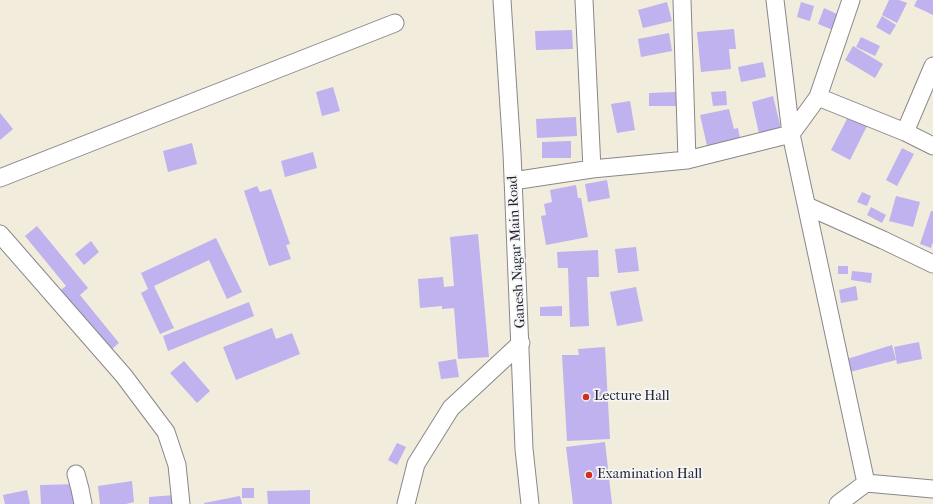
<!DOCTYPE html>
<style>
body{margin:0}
canvas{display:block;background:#f1ecdb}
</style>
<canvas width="933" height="504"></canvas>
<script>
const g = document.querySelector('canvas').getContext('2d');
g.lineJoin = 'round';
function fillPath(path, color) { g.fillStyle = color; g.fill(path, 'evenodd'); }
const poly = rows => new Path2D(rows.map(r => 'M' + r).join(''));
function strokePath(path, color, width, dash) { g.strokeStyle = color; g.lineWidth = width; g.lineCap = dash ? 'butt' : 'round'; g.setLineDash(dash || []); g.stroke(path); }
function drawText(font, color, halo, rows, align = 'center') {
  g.font = font + ' "IM FELL French Canon",serif'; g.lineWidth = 3.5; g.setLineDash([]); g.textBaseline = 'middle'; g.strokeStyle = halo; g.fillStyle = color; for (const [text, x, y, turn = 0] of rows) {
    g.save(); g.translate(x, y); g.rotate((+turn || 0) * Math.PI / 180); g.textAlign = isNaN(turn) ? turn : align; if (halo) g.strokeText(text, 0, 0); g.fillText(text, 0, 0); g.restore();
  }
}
fillPath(poly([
 [889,0,899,0,907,3,897,23,882,15],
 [917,0,933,0,933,15,914,6],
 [667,2,672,21,643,28,638,10],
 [801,2,814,6,810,21,797,17],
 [824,8,839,15,833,30,818,24],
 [882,16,896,25,890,35,876,27],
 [734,29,736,49,729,49,731,69,701,72,697,32],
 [572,30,573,49,536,50,535,31],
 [669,33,672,51,641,57,638,39],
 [861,37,880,46,875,56,856,47],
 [853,46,883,64,875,78,845,60],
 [763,62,766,77,741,82,738,67],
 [333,87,340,111,322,116,316,92],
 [726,91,727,105,713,106,711,92],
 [676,92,676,106,649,106,649,93],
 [773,96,782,133,760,138,752,102],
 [630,101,635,130,617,133,611,104],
 [729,109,734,129,738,128,741,143,708,150,700,115],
 [0,113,13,129,0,140],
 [849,115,868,124,850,160,831,150],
 [576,117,577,136,537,138,536,119],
 [571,141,571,158,542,158,542,142],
 [192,143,197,164,168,172,163,151],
 [902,148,914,154,897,186,886,180],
 [313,152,317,168,285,177,281,161],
 [607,180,610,198,588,202,585,184],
 [576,185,578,198,581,198,588,237,546,245,541,216,546,215,544,204,552,202,550,190],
 [257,186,260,192,271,189,290,244,286,245,291,259,269,266,244,191],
 [862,192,871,196,867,206,857,202],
 [896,196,920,202,913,227,889,221],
 [871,207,886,215,882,223,867,215],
 [931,211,933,211,933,242,931,248,920,244],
 [37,226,88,288,80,295,119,343,106,354,57,293,66,286,25,236],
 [478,234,489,357,458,359,454,308,442,309,442,306,420,308,418,279,443,277,444,287,454,286,450,237],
 [216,238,242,292,227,299,209,260,154,286,174,328,160,334,141,293,148,289,141,273],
 [91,241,99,252,84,265,75,254],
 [636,247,639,271,618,273,615,249],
 [598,250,599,277,587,277,589,326,570,327,568,268,558,268,557,252],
 [838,266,848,266,848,274,838,274],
 [852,271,872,273,871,283,851,280],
 [856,286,858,300,841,303,839,290],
 [636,287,643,321,617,326,610,292],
 [249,302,254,316,168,351,163,336],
 [562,306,562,316,540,316,540,307],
 [272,328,276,339,292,333,300,354,236,380,223,347],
 [919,342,922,359,897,364,894,347],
 [892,345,896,360,850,372,847,359],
 [605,347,610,439,567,441,562,355,579,355,578,349],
 [456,359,459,377,441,379,438,362],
 [184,361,210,391,197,403,170,373],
 [605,442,612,504,573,504,566,447],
 [397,443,406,447,397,465,388,460],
 [132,481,134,502,126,504,100,504,98,486],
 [78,484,79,504,41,504,40,485],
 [242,488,254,488,254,498,242,498],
 [27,490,30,504,5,504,3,495],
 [310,490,310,504,268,504,267,491],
 [175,495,175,504,149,504,149,497],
 [240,496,242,504,204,504,204,503]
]), '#bfb2ef');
const minor = poly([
 [502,0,512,153,524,449,530,504],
 [584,0,592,169],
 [682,0,687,160],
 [775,0,791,134,866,483,933,489],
 [818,97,851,0],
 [905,132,933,66],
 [0,178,395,23],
 [513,181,592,169,687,160,791,134,818,97,905,132,933,146],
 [807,206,883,240,933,264],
 [0,234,124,376,166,432,177,465,181,504],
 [76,474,80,489,83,504],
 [406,504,416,464,451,408,521,343],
 [838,504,866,483]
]);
strokePath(minor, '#8a878b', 19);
strokePath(minor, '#fff', 17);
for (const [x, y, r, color] of [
 [586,397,4,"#c8321e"],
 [589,475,4,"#c8321e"]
]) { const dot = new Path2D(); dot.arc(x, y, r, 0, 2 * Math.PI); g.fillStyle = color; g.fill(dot); strokePath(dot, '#f6f6f2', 1.5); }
drawText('14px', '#22223b', '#f6f6f2', [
 ["Ganesh Nagar Main Road",517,252,-93]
]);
drawText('14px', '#22223b', '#f6f6f2', [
 ["Lecture Hall",594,397],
 ["Examination Hall",597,475]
], 'left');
</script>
